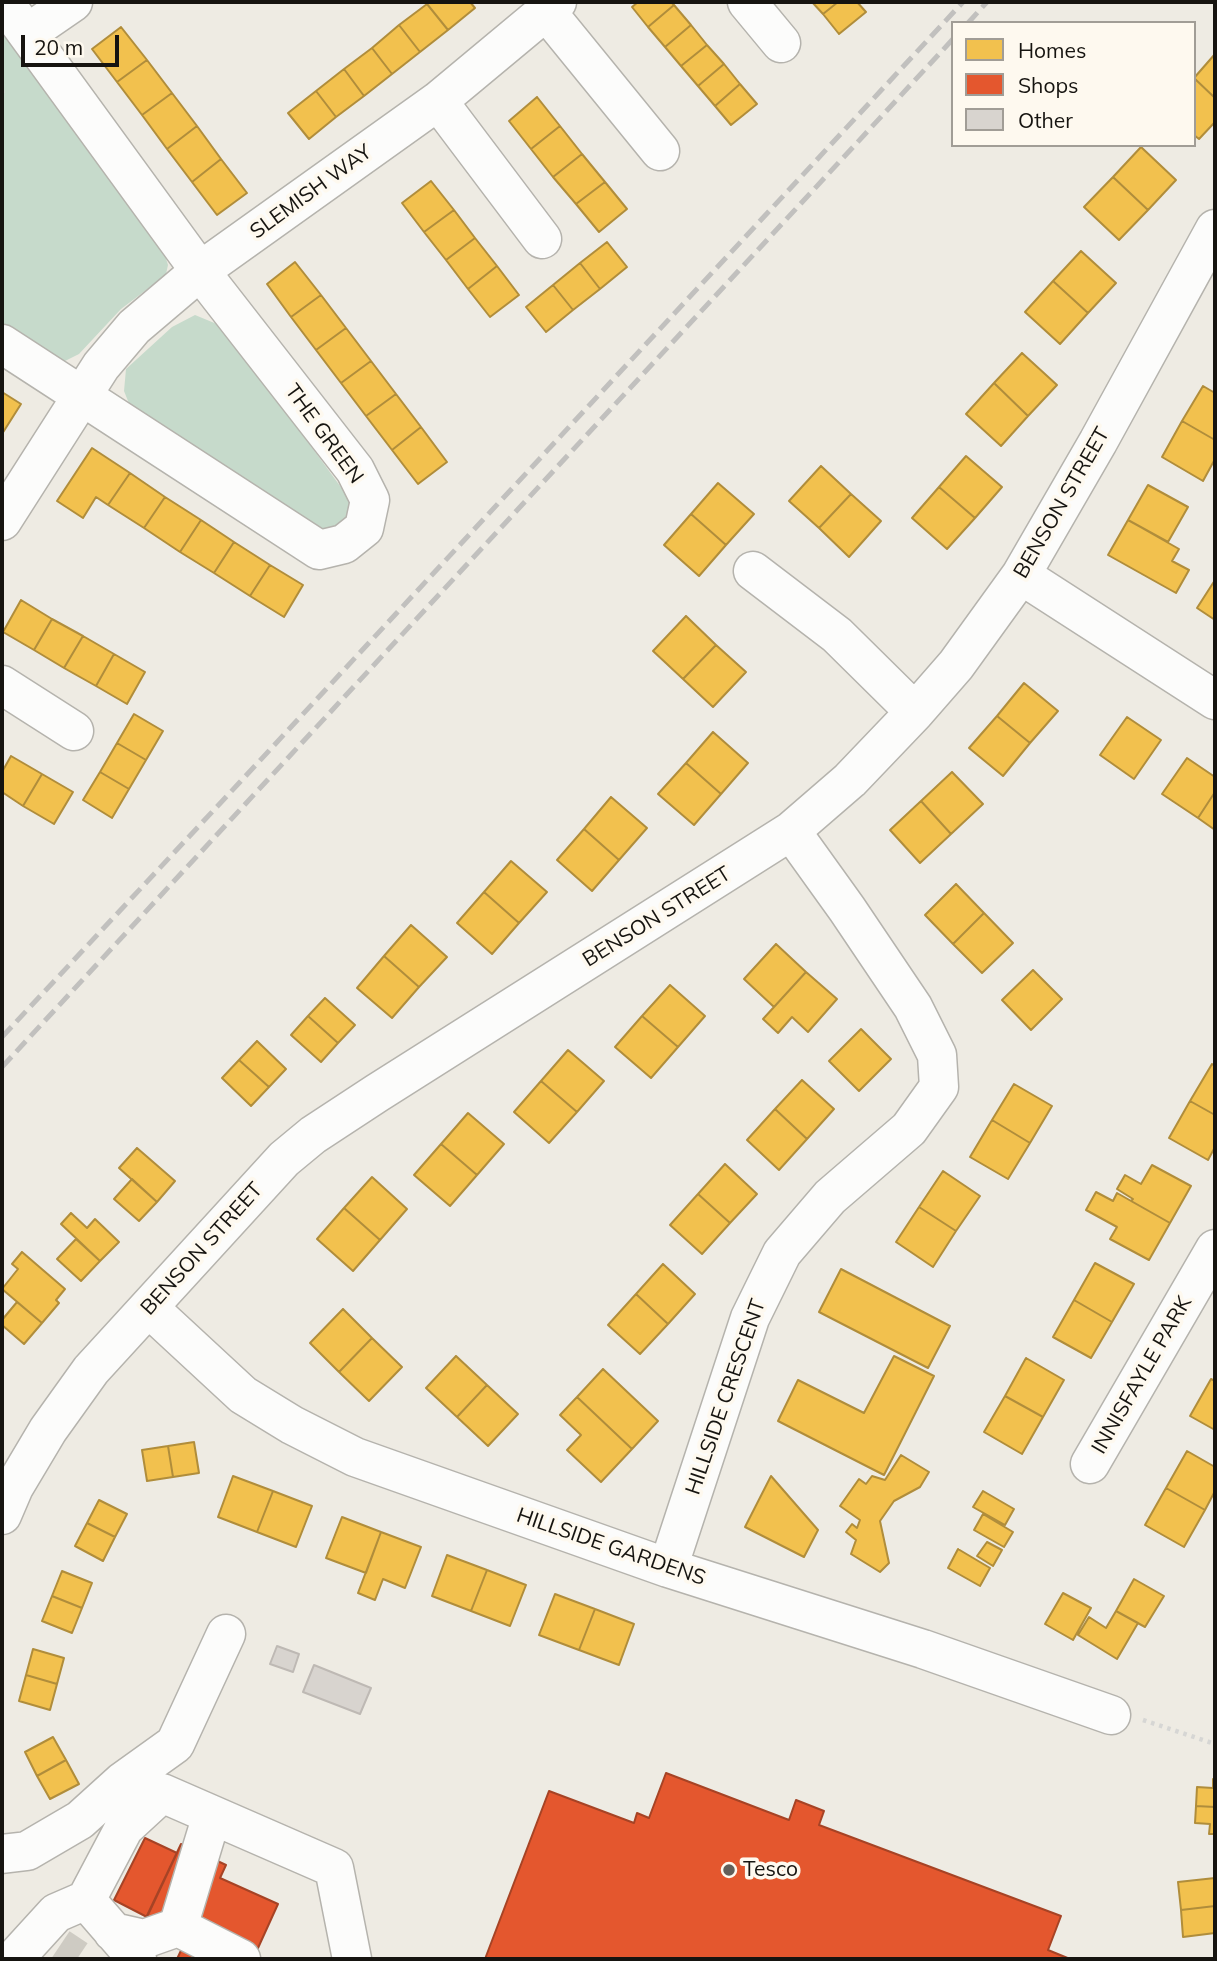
<!DOCTYPE html>
<style>
body{margin:0}
#map{position:relative;width:1217px;height:1961px;overflow:hidden;background:#eeebe3;font-family:Mulish,sans-serif}
canvas{display:block}
.frame{position:absolute;inset:0;border:4px solid #161410;pointer-events:none}
.legend{position:absolute;left:951px;top:21px;width:245px;height:126px;box-sizing:border-box;background:#fef9ef;border:2px solid #a19d96;margin:0;padding:9px 12px;list-style:none;font-size:21px;color:#161410}
.legend li{display:flex;align-items:center;gap:14px;height:35px}
.legend b{width:35px;border:2px solid #a19d96}
.scale{position:absolute;left:21px;top:35px;width:98px;height:32px;box-sizing:border-box;border:4px solid #161410;border-top:0;padding-left:9px;font-size:21px;line-height:24px;white-space:nowrap;color:#161410;-webkit-text-stroke:5px #fef9ef;paint-order:stroke}
</style>
<div id="map">
<canvas width="1217" height="1961"></canvas>
<div class="frame"></div>
<ul class="legend">
<li><b style="height:19px;background:#f2c14e"></b>Homes</li>
<li><b style="height:19px;background:#e4572e"></b>Shops</li>
<li><b style="height:19px;background:#d8d4cf"></b>Other</li>
</ul>
<div class="scale">20 m</div>
</div>
<script>
const g = document.querySelector('canvas').getContext('2d');
g.lineJoin = 'round';
function fillPath(path, color) { g.fillStyle = color; g.fill(path, 'evenodd'); }
const poly = rows => new Path2D(rows.map(r => 'M' + r).join(''));
function strokePath(path, color, width, dash) { g.strokeStyle = color; g.lineWidth = width; g.lineCap = dash ? 'butt' : 'round'; g.setLineDash(dash || []); g.stroke(path); }
function drawText(font, color, halo, rows, align = 'center') {
  g.font = font + ' Mulish,sans-serif'; g.lineWidth = 7; g.setLineDash([]); g.textBaseline = 'middle'; g.strokeStyle = halo; g.fillStyle = color; for (const [text, x, y, turn = 0] of rows) {
    g.save(); g.translate(x, y); g.rotate((+turn || 0) * Math.PI / 180); g.textAlign = isNaN(turn) ? turn : align; if (halo) g.strokeText(text, 0, 0); g.fillText(text, 0, 0); g.restore();
  }
}
fillPath(poly([
 [2,28,163,249,168,265,166,274,158,281,121,309,79,354,65,361,47,356,2,328],
 [195,315,224,327,351,501,350,515,328,535,134,416,124,391,126,369,172,327]
]), '#c6dacb');
const homes = poly([
 [430,2,470,2,475,8,448,30,427,4,430,2],
 [638,2,671,2,674,5,648,27,632,7,638,2],
 [812,2,838,2,823,14,812,2],
 [838,2,857,2,866,12,839,34,823,14,838,2],
 [427,4,448,30,420,52,399,25,427,4],
 [674,5,691,25,665,47,648,27,674,5],
 [399,25,420,52,392,74,372,48,399,25],
 [691,25,707,45,681,66,665,47,691,25],
 [121,27,147,60,117,82,92,49,121,27],
 [707,45,724,64,698,86,681,66,707,45],
 [372,48,392,74,364,96,344,69,372,48],
 [1215,54,1215,98,1194,78,1215,54],
 [147,60,172,93,142,115,117,82,147,60],
 [724,64,740,84,715,106,698,86,724,64],
 [344,69,364,96,336,117,316,91,344,69],
 [1194,78,1215,98,1215,122,1199,139,1194,135,1194,78],
 [740,84,757,104,731,125,715,106,740,84],
 [316,91,336,117,309,139,288,113,316,91],
 [172,93,197,126,167,149,142,115,172,93],
 [537,97,560,126,531,149,509,121,537,97],
 [197,126,221,159,192,182,167,149,197,126],
 [560,126,582,154,553,177,531,149,560,126],
 [1141,147,1176,180,1148,210,1113,177,1141,147],
 [582,154,605,182,576,204,553,177,582,154],
 [221,159,247,193,217,215,192,182,221,159],
 [1113,177,1148,210,1119,240,1084,207,1113,177],
 [431,181,454,210,424,232,402,203,431,181],
 [605,182,627,209,599,232,576,204,605,182],
 [454,210,475,238,446,260,424,232,454,210],
 [475,238,497,266,468,289,446,260,475,238],
 [607,242,627,267,600,289,580,263,607,242],
 [1081,251,1116,283,1088,313,1053,281,1081,251],
 [295,262,321,295,291,317,267,284,295,262],
 [580,263,600,289,573,310,553,285,580,263],
 [497,266,519,295,490,317,468,289,497,266],
 [1053,281,1088,313,1060,344,1025,312,1053,281],
 [553,285,573,310,546,332,526,307,553,285],
 [321,295,346,328,316,350,291,317,321,295],
 [346,328,371,361,341,383,316,350,346,328],
 [1022,353,1057,385,1028,416,994,383,1022,353],
 [371,361,396,394,366,416,341,383,371,361],
 [994,383,1028,416,1001,446,966,414,994,383],
 [1203,386,1215,393,1215,440,1182,421,1203,386],
 [2,392,21,404,2,434,2,392],
 [396,394,421,427,392,450,366,416,396,394],
 [1182,421,1215,440,1215,459,1203,481,1162,457,1182,421],
 [421,427,447,462,418,484,392,450,421,427],
 [92,448,130,473,108,505,96,497,83,518,57,501,92,448],
 [966,456,1002,487,975,518,939,487,966,456],
 [821,466,851,494,819,528,789,501,821,466],
 [130,473,165,497,144,528,108,505,130,473],
 [718,483,754,514,726,545,691,514,718,483],
 [1148,485,1188,507,1168,542,1128,520,1148,485],
 [939,487,975,518,947,549,912,518,939,487],
 [851,494,881,521,849,557,819,528,851,494],
 [165,497,201,520,180,552,144,528,165,497],
 [691,514,726,545,699,576,664,545,691,514],
 [201,520,234,542,214,573,180,552,201,520],
 [1128,520,1179,549,1172,561,1189,570,1176,593,1108,555,1128,520],
 [234,542,270,565,250,596,214,573,234,542],
 [270,565,303,585,284,617,250,596,270,565],
 [1215,580,1215,620,1197,608,1215,580],
 [21,600,52,619,34,650,3,632,21,600],
 [686,616,716,645,683,679,653,651,686,616],
 [52,619,83,636,64,668,34,650,52,619],
 [83,636,114,654,96,686,64,668,83,636],
 [716,645,746,672,713,707,683,679,716,645],
 [114,654,145,672,127,704,96,686,114,654],
 [1024,683,1058,711,1030,743,997,716,1024,683],
 [134,714,163,731,146,760,117,743,134,714],
 [997,716,1030,743,1003,776,969,748,997,716],
 [1127,717,1161,740,1134,779,1100,755,1127,717],
 [713,732,748,763,721,794,686,763,713,732],
 [117,743,146,760,129,789,100,772,117,743],
 [11,756,42,774,23,806,2,792,2,772,11,756],
 [1187,758,1215,777,1215,792,1198,818,1162,794,1187,758],
 [686,763,721,794,694,825,658,794,686,763],
 [100,772,129,789,112,818,83,800,100,772],
 [952,772,983,804,951,834,921,801,952,772],
 [42,774,73,792,54,824,23,806,42,774],
 [1215,792,1215,830,1198,818,1215,792],
 [611,797,647,828,619,860,584,829,611,797],
 [921,801,951,834,920,863,890,830,921,801],
 [584,829,619,860,592,891,557,860,584,829],
 [511,861,547,892,519,923,484,892,511,861],
 [956,884,984,913,953,944,925,915,956,884],
 [484,892,519,923,492,954,457,923,484,892],
 [984,913,1013,943,982,973,953,944,984,913],
 [411,925,447,957,419,987,384,956,411,925],
 [776,944,806,972,774,1007,744,979,776,944],
 [384,956,419,987,392,1018,357,988,384,956],
 [1033,970,1062,999,1031,1030,1002,1000,1033,970],
 [806,972,837,999,808,1032,792,1017,778,1033,763,1019,806,972],
 [670,985,705,1016,678,1047,642,1016,670,985],
 [325,998,355,1025,338,1043,308,1016,325,998],
 [308,1016,338,1043,321,1062,291,1035,308,1016],
 [642,1016,678,1047,651,1078,615,1047,642,1016],
 [861,1029,891,1059,859,1091,829,1061,861,1029],
 [257,1041,286,1069,269,1087,239,1060,257,1041],
 [568,1050,604,1081,577,1112,541,1081,568,1050],
 [239,1060,269,1087,251,1106,222,1078,239,1060],
 [1212,1064,1215,1066,1215,1115,1190,1101,1212,1064],
 [802,1080,834,1109,807,1139,775,1109,802,1080],
 [541,1081,577,1112,549,1143,514,1112,541,1081],
 [1014,1084,1052,1106,1030,1143,992,1120,1014,1084],
 [1190,1101,1215,1115,1215,1147,1208,1160,1169,1138,1190,1101],
 [775,1109,807,1139,779,1170,747,1140,775,1109],
 [468,1113,504,1144,477,1175,441,1144,468,1113],
 [992,1120,1030,1143,1008,1179,970,1157,992,1120],
 [441,1144,477,1175,450,1206,414,1175,441,1144],
 [137,1148,175,1181,157,1202,119,1168,137,1148],
 [725,1164,757,1194,730,1223,698,1194,725,1164],
 [1152,1165,1191,1186,1170,1223,1131,1201,1133,1199,1117,1189,1125,1175,1141,1184,1152,1165],
 [943,1171,980,1196,956,1231,919,1207,943,1171],
 [372,1177,407,1209,380,1240,344,1208,372,1177],
 [132,1179,157,1202,139,1221,114,1199,132,1179],
 [1096,1192,1113,1201,1117,1193,1170,1223,1149,1260,1110,1239,1117,1227,1086,1210,1096,1192],
 [698,1194,730,1223,702,1254,670,1225,698,1194],
 [919,1207,956,1231,933,1267,896,1242,919,1207],
 [344,1208,380,1240,353,1271,317,1239,344,1208],
 [71,1213,87,1228,95,1219,119,1242,100,1261,61,1224,71,1213],
 [76,1239,100,1261,81,1281,57,1259,76,1239],
 [22,1252,65,1289,56,1300,59,1303,42,1323,2,1289,18,1269,12,1264,22,1252],
 [1095,1263,1134,1284,1112,1322,1074,1300,1095,1263],
 [663,1264,695,1294,668,1324,636,1294,663,1264],
 [841,1269,950,1326,928,1368,819,1312,841,1269],
 [636,1294,668,1324,640,1354,608,1325,636,1294],
 [1074,1300,1112,1322,1091,1358,1053,1337,1074,1300],
 [17,1302,42,1323,24,1344,2,1325,2,1320,17,1302],
 [343,1309,372,1338,339,1372,310,1343,343,1309],
 [372,1338,402,1367,369,1401,339,1372,372,1338],
 [456,1356,487,1385,457,1417,426,1388,456,1356],
 [894,1356,934,1376,884,1475,778,1421,798,1380,864,1413,894,1356],
 [1026,1358,1064,1380,1043,1417,1005,1396,1026,1358],
 [603,1369,658,1421,632,1449,577,1397,603,1369],
 [1211,1379,1215,1381,1215,1430,1190,1416,1211,1379],
 [487,1385,518,1414,488,1446,457,1417,487,1385],
 [1005,1396,1043,1417,1022,1454,984,1432,1005,1396],
 [577,1397,632,1449,601,1482,567,1450,581,1435,560,1415,577,1397],
 [194,1442,199,1473,173,1477,168,1446,194,1442],
 [168,1446,173,1477,147,1481,142,1450,168,1446],
 [1187,1451,1215,1467,1215,1491,1205,1510,1166,1488,1187,1451],
 [901,1455,929,1472,920,1487,894,1501,880,1521,889,1563,880,1572,851,1554,856,1540,846,1532,852,1524,857,1528,860,1520,840,1506,859,1479,866,1484,872,1476,885,1480,901,1455],
 [233,1476,273,1491,257,1532,218,1517,233,1476],
 [771,1476,818,1530,804,1557,745,1527,771,1476],
 [1166,1488,1205,1510,1184,1547,1145,1525,1166,1488],
 [273,1491,312,1506,296,1547,257,1532,273,1491],
 [983,1491,1014,1509,1005,1525,973,1507,983,1491],
 [99,1500,127,1514,115,1537,87,1523,99,1500],
 [983,1514,1013,1532,1004,1547,974,1530,983,1514],
 [342,1517,381,1532,366,1573,326,1558,342,1517],
 [87,1523,115,1537,103,1561,75,1546,87,1523],
 [381,1532,421,1547,405,1588,383,1579,375,1600,358,1593,381,1532],
 [987,1542,1002,1550,993,1566,977,1556,987,1542],
 [958,1549,990,1568,980,1586,948,1568,958,1549],
 [447,1555,487,1570,471,1611,432,1596,447,1555],
 [487,1570,526,1585,510,1626,471,1611,487,1570],
 [62,1571,92,1583,82,1608,52,1596,62,1571],
 [1134,1579,1164,1596,1145,1627,1116,1611,1134,1579],
 [1063,1593,1091,1608,1073,1640,1045,1624,1063,1593],
 [555,1594,595,1609,579,1650,539,1635,555,1594],
 [52,1596,82,1608,72,1633,42,1621,52,1596],
 [595,1609,634,1624,619,1665,579,1650,595,1609],
 [1116,1611,1138,1623,1117,1659,1078,1635,1089,1617,1106,1628,1116,1611],
 [33,1649,64,1658,57,1684,26,1675,33,1649],
 [26,1675,57,1684,50,1710,19,1701,26,1675],
 [53,1737,66,1760,37,1776,25,1752,53,1737],
 [66,1760,79,1784,50,1799,37,1776,66,1760],
 [1213,1779,1215,1779,1215,1807,1196,1806,1197,1787,1213,1788,1213,1779],
 [1196,1806,1215,1807,1215,1834,1209,1834,1210,1824,1195,1823,1196,1806],
 [1215,1878,1215,1906,1181,1910,1178,1882,1215,1878],
 [1215,1906,1215,1933,1183,1937,1181,1910,1215,1906]
]);
fillPath(homes, '#f2c14e');
strokePath(homes, '#b08d3b', 2);
const shops = poly([
 [666,1773,789,1820,796,1800,824,1811,819,1825,1061,1916,1048,1950,1070,1959,485,1959,549,1791,634,1823,637,1813,649,1818,666,1773],
 [145,1838,177,1853,147,1917,114,1900,145,1838],
 [181,1844,226,1865,220,1878,278,1904,253,1959,177,1959,185,1942,143,1924,181,1844]
]);
fillPath(shops, '#e4572e');
strokePath(shops, '#a64325', 2);
const building = poly([
 [277,1646,299,1654,293,1672,270,1664,277,1646],
 [314,1665,371,1688,360,1714,303,1692,314,1665]
]);
fillPath(building, '#d8d4cf');
strokePath(building, '#beb9b4', 2);
strokePath(poly([
 [59,1947,77,1959]
]), '#cecbc3', 38, [38, 19]);
const minor = poly([
 [747,2,781,43],
 [546,11,660,151],
 [28,33,73,2],
 [438,101,542,239],
 [2,344,319,550,344,544,364,528,370,500,355,470,200,271,4,2],
 [2,521,101,366,134,327,200,271,438,101,557,2],
 [753,571,837,635,915,712],
 [1021,575,1215,700],
 [2,685,74,731],
 [149,1308,243,1395,292,1425,355,1457,668,1568,923,1649,1111,1715],
 [1090,1464,1215,1249],
 [2,1515,14,1487,48,1430,91,1370,284,1159,313,1135,377,1093,791,831,850,780,915,712,956,665,1021,575,1098,442,1215,229],
 [668,1568,750,1318,782,1253,830,1197,909,1129,939,1087,937,1055,913,1007,847,909,791,831],
 [2,1854,27,1851,80,1820,122,1782,175,1744,226,1634],
 [178,1927,212,1815],
 [113,1932,144,1939,178,1927,241,1959],
 [14,1959,56,1913,86,1900],
 [137,1959,86,1900,124,1828,162,1793,334,1868,352,1959]
]);
strokePath(minor, '#b5b3ad', 41);
strokePath(poly([
 [2,90,3,96],
 [1143,1720,1215,1744]
]), '#d6d6d4', 4.5, [3.5, 5]);
strokePath(minor, '#fcfcfb', 38);
strokePath(poly([
 [968,23,987,2],
 [2,1037,240,782,963,2],
 [2,1067,953,39]
]), '#c1c0be', 5, [14, 7]);
for (const [x, y, r, color] of [
 [729,1870,7,"#625f5a"]
]) { const dot = new Path2D(); dot.arc(x, y, r, 0, 2 * Math.PI); g.fillStyle = color; g.fill(dot); strokePath(dot, '#fef9ef', 2.5); }
drawText('21px', '#161410', '#fef9ef', [
 ["SLEMISH WAY",311,192,-36],
 ["THE GREEN",324,434,54],
 ["BENSON STREET",1062,503,-60],
 ["BENSON STREET",657,917,-32],
 ["BENSON STREET",202,1249,-48],
 ["INNISFAYLE PARK",1142,1375,-60],
 ["HILLSIDE CRESCENT",726,1397,-71],
 ["HILLSIDE GARDENS",611,1547,19]
]);
drawText('21px', '#161410', '#fef9ef', [
 ["Tesco",743,1870]
], 'left');
</script>
